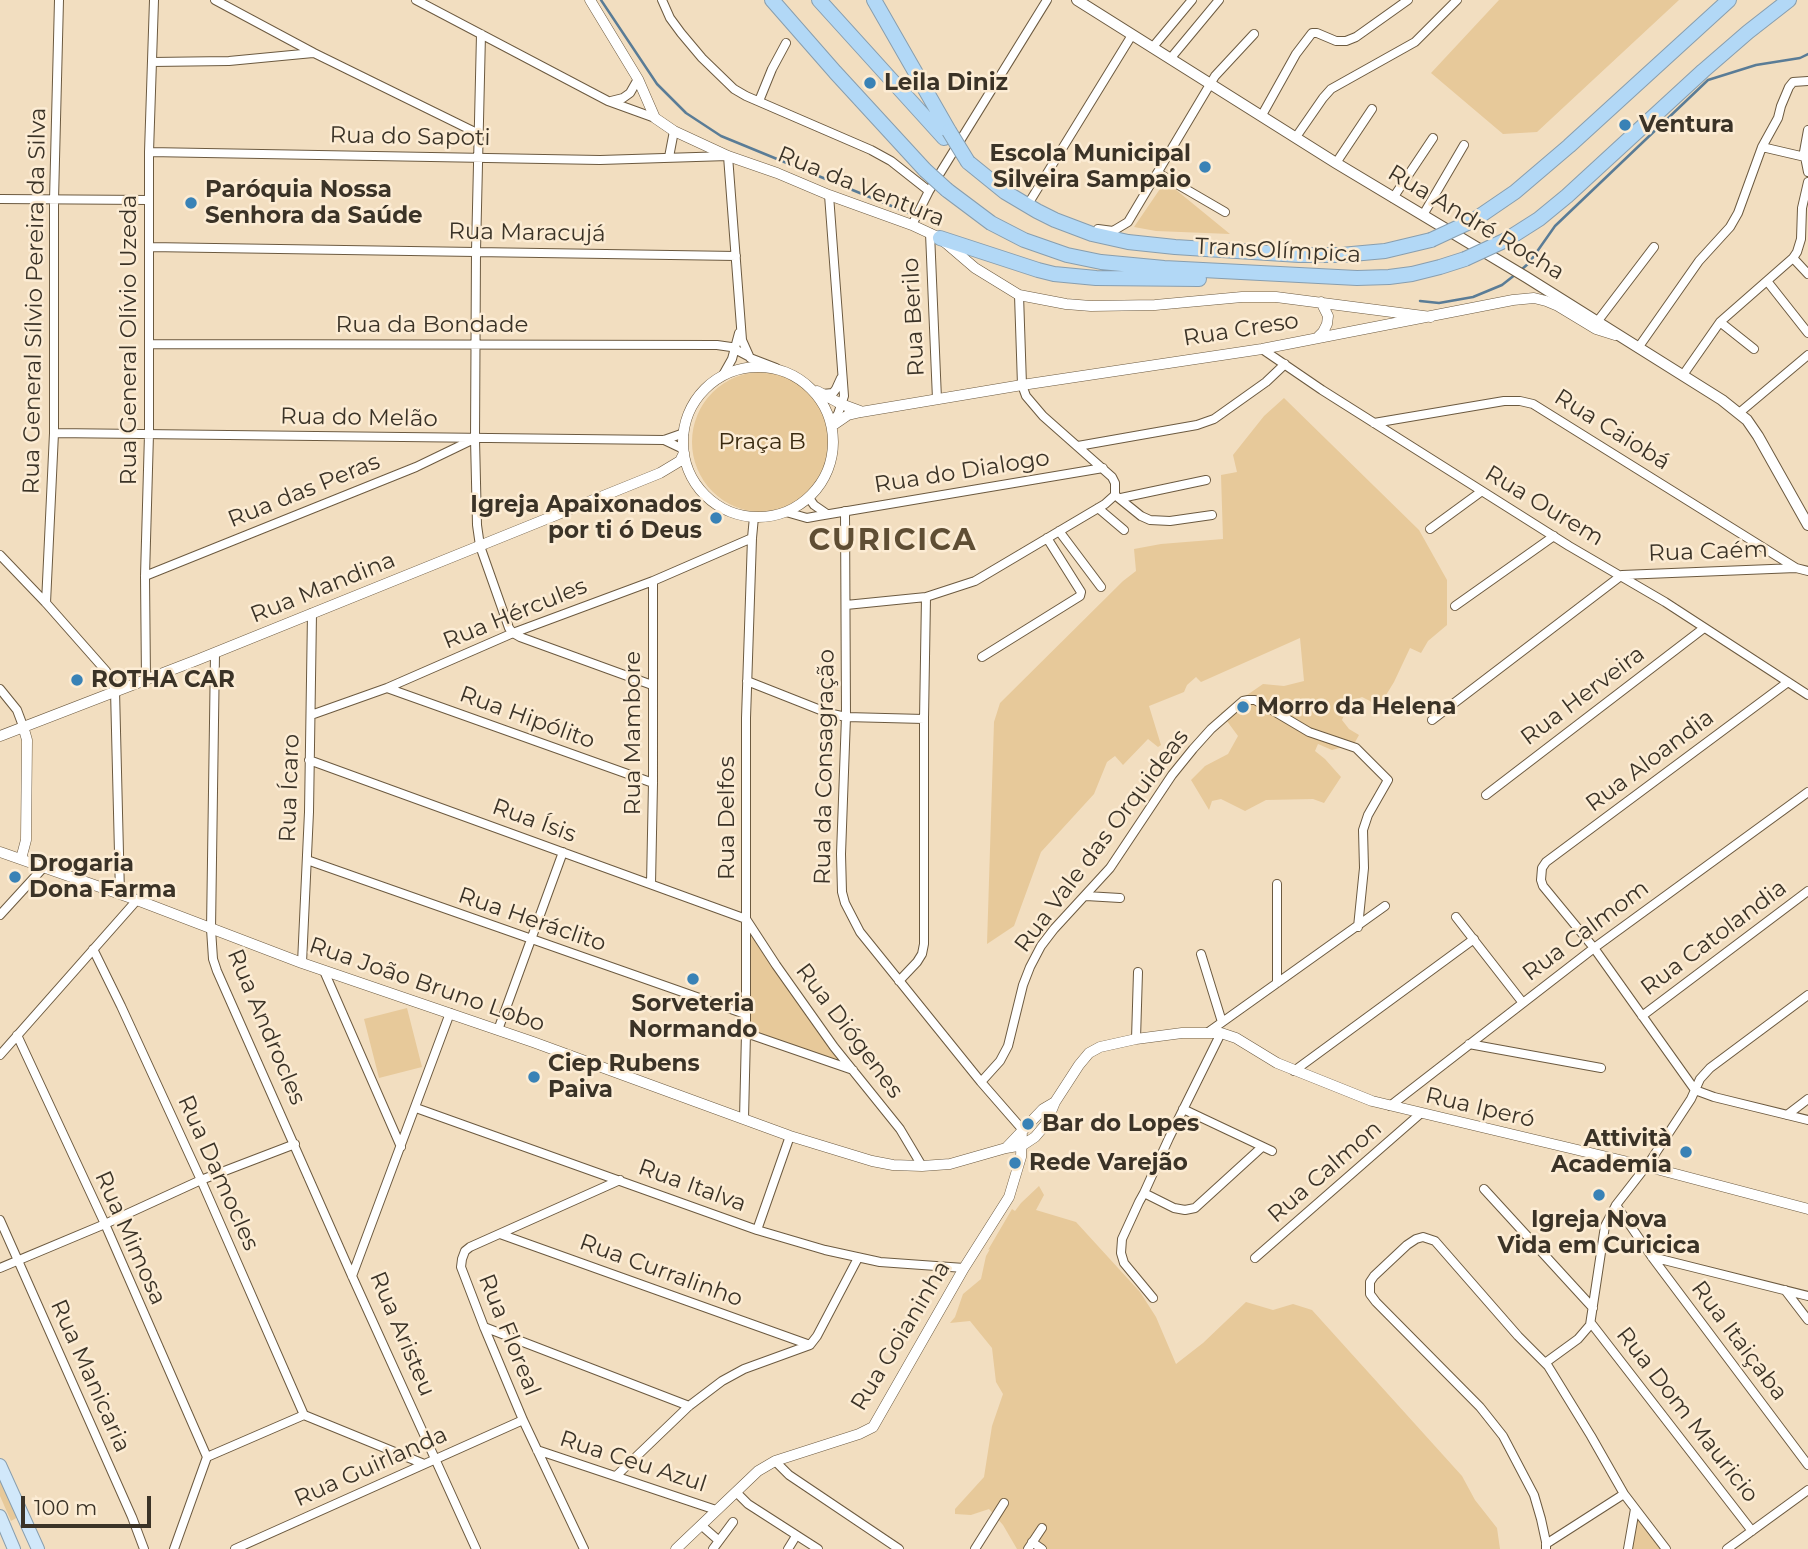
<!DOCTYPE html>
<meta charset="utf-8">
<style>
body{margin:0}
#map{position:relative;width:1808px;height:1549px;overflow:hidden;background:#f2dec0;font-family:Montserrat,sans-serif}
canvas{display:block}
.scale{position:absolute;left:21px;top:1496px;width:130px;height:32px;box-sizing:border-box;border:4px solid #3b3327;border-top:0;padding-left:9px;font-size:21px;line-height:24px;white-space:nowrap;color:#3b3327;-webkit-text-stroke:5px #fcecd4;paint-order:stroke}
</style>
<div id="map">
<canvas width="1808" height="1549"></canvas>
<div class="scale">100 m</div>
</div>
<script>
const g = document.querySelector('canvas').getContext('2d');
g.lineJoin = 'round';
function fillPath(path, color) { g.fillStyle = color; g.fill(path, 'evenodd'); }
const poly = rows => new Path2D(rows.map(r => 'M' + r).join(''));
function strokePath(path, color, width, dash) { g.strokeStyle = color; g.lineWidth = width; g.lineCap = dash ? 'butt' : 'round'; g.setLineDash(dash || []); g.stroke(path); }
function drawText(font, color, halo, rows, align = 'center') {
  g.font = font + ' Montserrat,sans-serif'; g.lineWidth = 5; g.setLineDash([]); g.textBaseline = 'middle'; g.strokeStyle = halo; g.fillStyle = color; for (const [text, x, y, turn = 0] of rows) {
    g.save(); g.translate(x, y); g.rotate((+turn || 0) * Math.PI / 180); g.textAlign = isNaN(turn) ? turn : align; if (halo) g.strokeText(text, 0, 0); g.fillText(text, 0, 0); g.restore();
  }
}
fillPath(poly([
 [1499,0,1679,0,1537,132,1503,134,1431,73],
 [1166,183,1170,185,1230,234,1156,231,1134,227,1162,186],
 '692 442a70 70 0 1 1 140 0a70 70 0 1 1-140 0Z',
 [1284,398,1419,530,1447,580,1447,625,1428,641,1421,653,1410,648,1394,682,1377,710,1370,701,1362,697,1343,705,1345,713,1342,720,1349,729,1359,735,1354,744,1332,750,1318,744,1315,751,1325,759,1341,777,1324,803,1313,799,1266,800,1245,811,1221,799,1212,801,1209,810,1191,780,1205,766,1228,754,1238,736,1221,713,1263,684,1284,686,1304,681,1300,638,1201,682,1196,677,1187,685,1184,692,1149,706,1161,745,1158,747,1148,739,1123,765,1115,756,1107,762,1094,794,1041,852,1014,926,987,944,994,722,1000,703,1123,581,1136,571,1134,549,1161,544,1223,539,1221,475,1237,472,1233,455,1264,416],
 [746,919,853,1070,746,1033],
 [407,1008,422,1067,379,1078,364,1019],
 [1039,1186,1044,1195,1036,1210,1076,1222,1140,1292,1156,1317,1176,1364,1203,1343,1246,1302,1273,1310,1293,1304,1312,1310,1462,1476,1475,1500,1497,1528,1500,1549,1017,1549,1003,1525,989,1509,971,1515,955,1514,955,1509,984,1477,992,1426,1003,1394,996,1382,992,1348,970,1321,950,1323,955,1317,963,1294,981,1279,986,1256,990,1249,988,1250,1012,1209,1015,1211,1021,1203],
 [0,1476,18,1517,11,1521,0,1496],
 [1635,1509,1665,1549,1628,1549]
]), '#e7c99a');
strokePath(poly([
 [601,0,657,84,686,113,721,136,911,214],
 [1521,270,1529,263,1555,226,1708,80,1756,65,1800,58,1808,54],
 [1420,301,1439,303,1473,297,1502,285,1516,274]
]), '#5a7c96', 2.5);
const minor = poly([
 [215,0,314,53,479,134],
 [416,0,608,101,655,118],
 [662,0,670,18,681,33,702,58,734,89,746,96,871,150,891,161,929,191],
 [481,34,476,251,475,439,477,525,480,546,509,628,513,633,520,637,652,685],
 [1152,48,1192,0],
 [1170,59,1219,0],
 [152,62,229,61,313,53],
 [611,101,623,98,630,93,638,79],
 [759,101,772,69,786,43],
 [1262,115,1296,54,1312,33,1317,33,1336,41,1346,41,1356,37,1408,0],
 [1808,130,1804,152,1808,172],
 [1296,137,1323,98,1331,89,1415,42,1457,0],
 [1762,147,1778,118,1781,106,1789,87,1793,82,1808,81],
 [149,152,600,160,728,156,742,340,750,358,776,368],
 [669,157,674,131],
 [1336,163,1372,109],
 [1158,173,1225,212],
 [829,195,844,396,838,414,831,423],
 [1393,198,1433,138],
 [0,199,149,200],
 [1030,201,1132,35],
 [1423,215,1464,145],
 [912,225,929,191,1047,0],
 [1098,229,1113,231,1128,222,1215,76,1254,34],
 [930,233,937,399],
 [149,247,736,256],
 [1793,258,1808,274],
 [1767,281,1808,333],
 [1597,322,1654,247],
 [1720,322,1754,349],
 [149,344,717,345,731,347,748,356],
 [1638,348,1699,261,1730,227,1738,213,1762,147,1805,157],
 [1262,349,1322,390,1569,546,1665,602,1808,695],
 [723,375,732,359,739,333],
 [1683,375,1720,322,1793,258,1797,252,1801,239,1802,208,1808,182],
 [822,394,833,393,836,389,841,378],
 [1739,413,1808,355],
 [1374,423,1504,401,1520,401,1533,404,1796,568,1808,571],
 [54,433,664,440,684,433],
 [664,440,683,449],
 [1078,446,1197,425,1214,419,1266,382,1285,364],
 [1115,495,1141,516,1150,520,1170,521,1212,515],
 [809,498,814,505,827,514],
 [1121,498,1206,480],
 [1098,508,1124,530],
 [845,511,846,717,841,854,842,892,845,903,860,932,981,1082,1022,1129],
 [786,512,807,518,818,516,1103,468],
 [1430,529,1482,491],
 [1059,531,1101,587],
 [0,555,46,603,106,671,115,690,120,894],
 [145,576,416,467,472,440],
 [46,603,54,433,54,200,59,0],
 [846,605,926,597,975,581,1105,504,1115,495,1115,483,1112,477,1043,416,1026,396,1022,385,1019,295],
 [1455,606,1554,536],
 [215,653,211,929,213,959,217,971,352,1276,476,1549],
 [982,657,1080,596,1081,592,1047,538],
 [146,680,145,576,149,434,149,152,154,0],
 [747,681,828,713,846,717,924,719],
 [1788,682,1546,862,1542,868,1541,880,1543,886,1594,948,1695,1090,1714,1097,1808,1120],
 [387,688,653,783],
 [0,689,17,710,23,726],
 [311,715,387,688,513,633,653,581,752,538],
 [1432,720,1622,575,1796,568],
 [309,760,746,919,776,965,834,1047,900,1129,922,1166],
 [1486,795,1704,628],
 [307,860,745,1014],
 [651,884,653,783,653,581],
 [1086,896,1120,898],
 [0,915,43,868],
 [1456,917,1523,1003],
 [93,949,121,1006,201,1180,304,1415],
 [1201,954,1222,1022],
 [302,963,309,812,312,613],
 [324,971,401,1147],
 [899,981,917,962,922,954,924,944,924,719,926,597],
 [1277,983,1277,884],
 [1642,1016,1808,891],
 [498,1030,563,852],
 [746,1033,853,1070],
 [1207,1033,1385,906],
 [1221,1033,1169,1138,1144,1193,1174,1208,1185,1210,1195,1208,1262,1147],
 [17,1035,105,1224,207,1457],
 [1136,1039,1138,972],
 [1469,1044,1601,1068],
 [0,1055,137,900],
 [1294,1071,1474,939],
 [981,1082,1000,1061,1008,1046,1023,985,1030,967,1041,946,1054,929,1110,868,1172,775,1193,749,1211,729,1243,701,1248,700,1255,700,1309,732,1356,748,1388,780,1368,815,1363,830,1364,868,1358,927],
 [1390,1106,1594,948,1808,792],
 [416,1108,757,1230,825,1250,880,1262,964,1268],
 [1183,1109,1272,1151],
 [1787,1115,1808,1099],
 [744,1119,746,1033,746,718,752,538,754,517],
 [1484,1189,1593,1308],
 [1144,1193,1139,1202,1122,1239,1121,1253,1124,1263,1153,1298],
 [1616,1205,1652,1257,1808,1465],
 [0,1220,132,1517,144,1549],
 [757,1230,790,1136],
 [500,1234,810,1345],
 [1652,1257,1808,1296],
 [1255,1258,1420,1114],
 [0,1268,105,1224,201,1180,295,1144],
 [352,1276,450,1013],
 [1785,1290,1808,1320],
 [1591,1323,1752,1531],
 [484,1327,689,1406],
 [1545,1363,1578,1339,1590,1325,1605,1226,1616,1205,1651,1160,1691,1099,1700,1079,1710,1068,1808,995],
 [537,1450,716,1510],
 [775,1461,789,1475,899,1549],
 [616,1476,689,1406,722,1381,744,1369,810,1345,817,1336,858,1258],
 [736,1492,748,1504,818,1549],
 [701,1525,718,1540],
 [1032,1542,1042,1549],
 [1546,1544,1624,1494],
 [174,1549,207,1457,304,1415,424,1464],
 [235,1549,523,1420],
 [584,1549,523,1420,484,1327,461,1267,462,1259,465,1251,470,1247,620,1180],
 [713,1549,733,1522],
 [788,1549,796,1536],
 [975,1549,1004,1503],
 [1028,1549,1042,1528],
 [1546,1549,1546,1542,1541,1519,1534,1495,1503,1436,1480,1407,1376,1302,1370,1294,1370,1282,1374,1276,1407,1245,1416,1239,1423,1237,1435,1241,1518,1336,1548,1366,1591,1436,1624,1494,1666,1549],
 [1628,1549,1635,1509],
 [1727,1549,1808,1490]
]);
const tertiary = poly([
 [590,0,638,79,655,118,674,131,728,156,777,173,829,195,912,225,940,238,975,268,1019,295,1066,304,1091,306,1155,305,1242,297,1276,297,1431,317],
 [1318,337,1323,332,1327,324,1328,316,1321,302],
 '683 442a75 75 0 1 1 150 0a75 75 0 1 1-150 0Z',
 [817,391,841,404,860,411],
 [832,426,848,415,861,412,1022,385,1262,349,1513,300,1534,298,1546,301,1558,306,1596,329,1615,335],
 [0,736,197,660,660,473,680,461,684,453],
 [0,852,137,900,302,963,533,1042,790,1136,872,1161,893,1165,922,1166,950,1164,1006,1148,1023,1145,1035,1137,1046,1124,1055,1102,1079,1065,1089,1053,1100,1047,1136,1039,1182,1033,1221,1033,1236,1038,1277,1063,1372,1101,1645,1166,1808,1209],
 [21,859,26,840,27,740,23,726],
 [1006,1148,1043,1109,1055,1102],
 [676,1549,758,1471,775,1461,859,1434,873,1427,964,1268,1009,1197,1021,1157,1022,1129]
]);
const secondary = poly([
 [1077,0,1336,163,1526,277,1722,400,1747,420,1758,436,1808,525]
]);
const primary = poly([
 [0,1465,38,1549],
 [0,1516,14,1549]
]);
const motorway = poly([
 [772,0,835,72,925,170],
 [819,0,944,138],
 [874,0,949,131],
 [968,162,1005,192,1037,211,1055,220,1092,234,1128,242,1175,247,1299,255,1341,255,1385,251,1431,240],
 [947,190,991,223,1024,240,1067,255,1101,262,1164,268,1357,278,1389,277,1412,274,1440,267,1465,259],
 [1474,220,1515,192,1569,146,1729,0],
 [940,238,1038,270,1054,274,1096,278,1199,279],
 [1506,240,1539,219,1567,196,1703,71,1748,32,1789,0]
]);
strokePath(minor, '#6c5a40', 10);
strokePath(tertiary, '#6c5a40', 11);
strokePath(secondary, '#6c5a40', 12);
strokePath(primary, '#889eae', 14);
strokePath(motorway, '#889eae', 16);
strokePath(minor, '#fff', 8);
strokePath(tertiary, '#fff', 10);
strokePath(secondary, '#fff', 10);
strokePath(primary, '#d1e8fa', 12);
strokePath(motorway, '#b2d8f6', 14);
const motorwayBridge = poly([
 [949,131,968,162],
 [925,170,947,190],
 [1431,240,1474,220],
 [1465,259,1506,240]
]);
strokePath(motorwayBridge, '#889eae', 16, []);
strokePath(motorwayBridge, '#b2d8f6', 14);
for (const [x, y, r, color] of [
 [870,83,7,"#3982b6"],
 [1625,125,7,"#3982b6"],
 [1205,167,7,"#3982b6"],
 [191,203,7,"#3982b6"],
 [716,518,7,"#3982b6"],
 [77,680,7,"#3982b6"],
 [1243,707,7,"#3982b6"],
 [15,877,7,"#3982b6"],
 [693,979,7,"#3982b6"],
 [534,1077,7,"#3982b6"],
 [1028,1124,7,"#3982b6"],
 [1686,1152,7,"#3982b6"],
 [1015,1163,7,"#3982b6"],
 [1599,1195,7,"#3982b6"]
]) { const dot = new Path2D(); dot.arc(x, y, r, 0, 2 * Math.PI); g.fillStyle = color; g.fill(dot); strokePath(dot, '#fcecd4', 2.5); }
drawText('bold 23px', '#3b3327', '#fcecd4', [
 ["Leila Diniz",884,83],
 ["Ventura",1639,125],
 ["Escola Municipal",1191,154,"right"],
 ["Silveira Sampaio",1191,180,"right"],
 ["Paróquia Nossa",205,190],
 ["Senhora da Saúde",205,216],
 ["Igreja Apaixonados",702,505,"right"],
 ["por ti ó Deus",702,531,"right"],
 ["ROTHA CAR",91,680],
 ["Morro da Helena",1257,707],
 ["Drogaria",29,864],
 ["Dona Farma",29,890],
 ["Sorveteria",693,1004,"center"],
 ["Normando",693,1030,"center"],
 ["Ciep Rubens",548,1064],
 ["Paiva",548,1090],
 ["Bar do Lopes",1042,1124],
 ["Attività",1672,1139,"right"],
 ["Academia",1672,1165,"right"],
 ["Rede Varejão",1029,1163],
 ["Igreja Nova",1599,1220,"center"],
 ["Vida em Curicica",1599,1246,"center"]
], 'left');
drawText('23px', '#3b3327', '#fcecd4', [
 ["Rua do Sapoti",410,137,1],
 ["Rua da Ventura",861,187,22],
 ["Rua André Rocha",1476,223,31],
 ["Rua Maracujá",527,233,1],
 ["TransOlímpica",1278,251,3],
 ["Rua General Sílvio Pereira da Silva",35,301,-89],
 ["Rua Berilo",914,317,-93],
 ["Rua da Bondade",432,325],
 ["Rua Creso",1241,330,-9],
 ["Rua General Olívio Uzeda",129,340,-90],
 ["Rua do Melão",359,418,1],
 ["Rua Caiobá",1612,430,32],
 ["Rua do Dialogo",962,472,-9],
 ["Rua das Peras",304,491,-22],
 ["Rua Ourem",1544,506,31],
 ["Rua Caém",1708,552,-2],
 ["Rua Mandina",323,588,-22],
 ["Rua Hércules",515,614,-22],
 ["Rua Herveira",1583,696,-37],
 ["Rua Hipólito",527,718,20],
 ["Rua Mambore",633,733,-90],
 ["Rua Aloandia",1650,761,-37],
 ["Rua da Consagração",825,767,-89],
 ["Rua Ícaro",290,788,-88],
 ["Rua Delfos",727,818,-90],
 ["Rua Ísis",534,821,20],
 ["Rua Vale das Orquideas",1102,841,-53],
 ["Rua Heráclito",532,920,19],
 ["Rua Calmom",1586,931,-37],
 ["Rua Catolandia",1714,938,-37],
 ["Rua João Bruno Lobo",427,985,19],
 ["Rua Androcles",266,1027,67],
 ["Rua Diógenes",849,1031,53],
 ["Rua Iperó",1480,1108,13],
 ["Rua Calmon",1325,1172,-41],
 ["Rua Damocles",218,1173,66],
 ["Rua Italva",692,1186,20],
 ["Rua Mimosa",130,1238,66],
 ["Rua Curralinho",661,1271,20],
 ["Rua Aristeu",402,1334,67],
 ["Rua Floreal",509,1335,68],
 ["Rua Goianinha",901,1336,-59],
 ["Rua Itaiçaba",1739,1341,53],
 ["Rua Manicaria",90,1376,66],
 ["Rua Dom Mauricio",1687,1415,52],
 ["Rua Ceu Azul",633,1462,18],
 ["Rua Guirlanda",371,1467,-24]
]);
drawText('23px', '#3a2a10', '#fcecd4', [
 ["Praça B",762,442]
]);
g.letterSpacing = '2px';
drawText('bold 30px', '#5f4e34', '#fcecd4', [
 ["CURICICA",893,541]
]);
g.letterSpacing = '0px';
</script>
